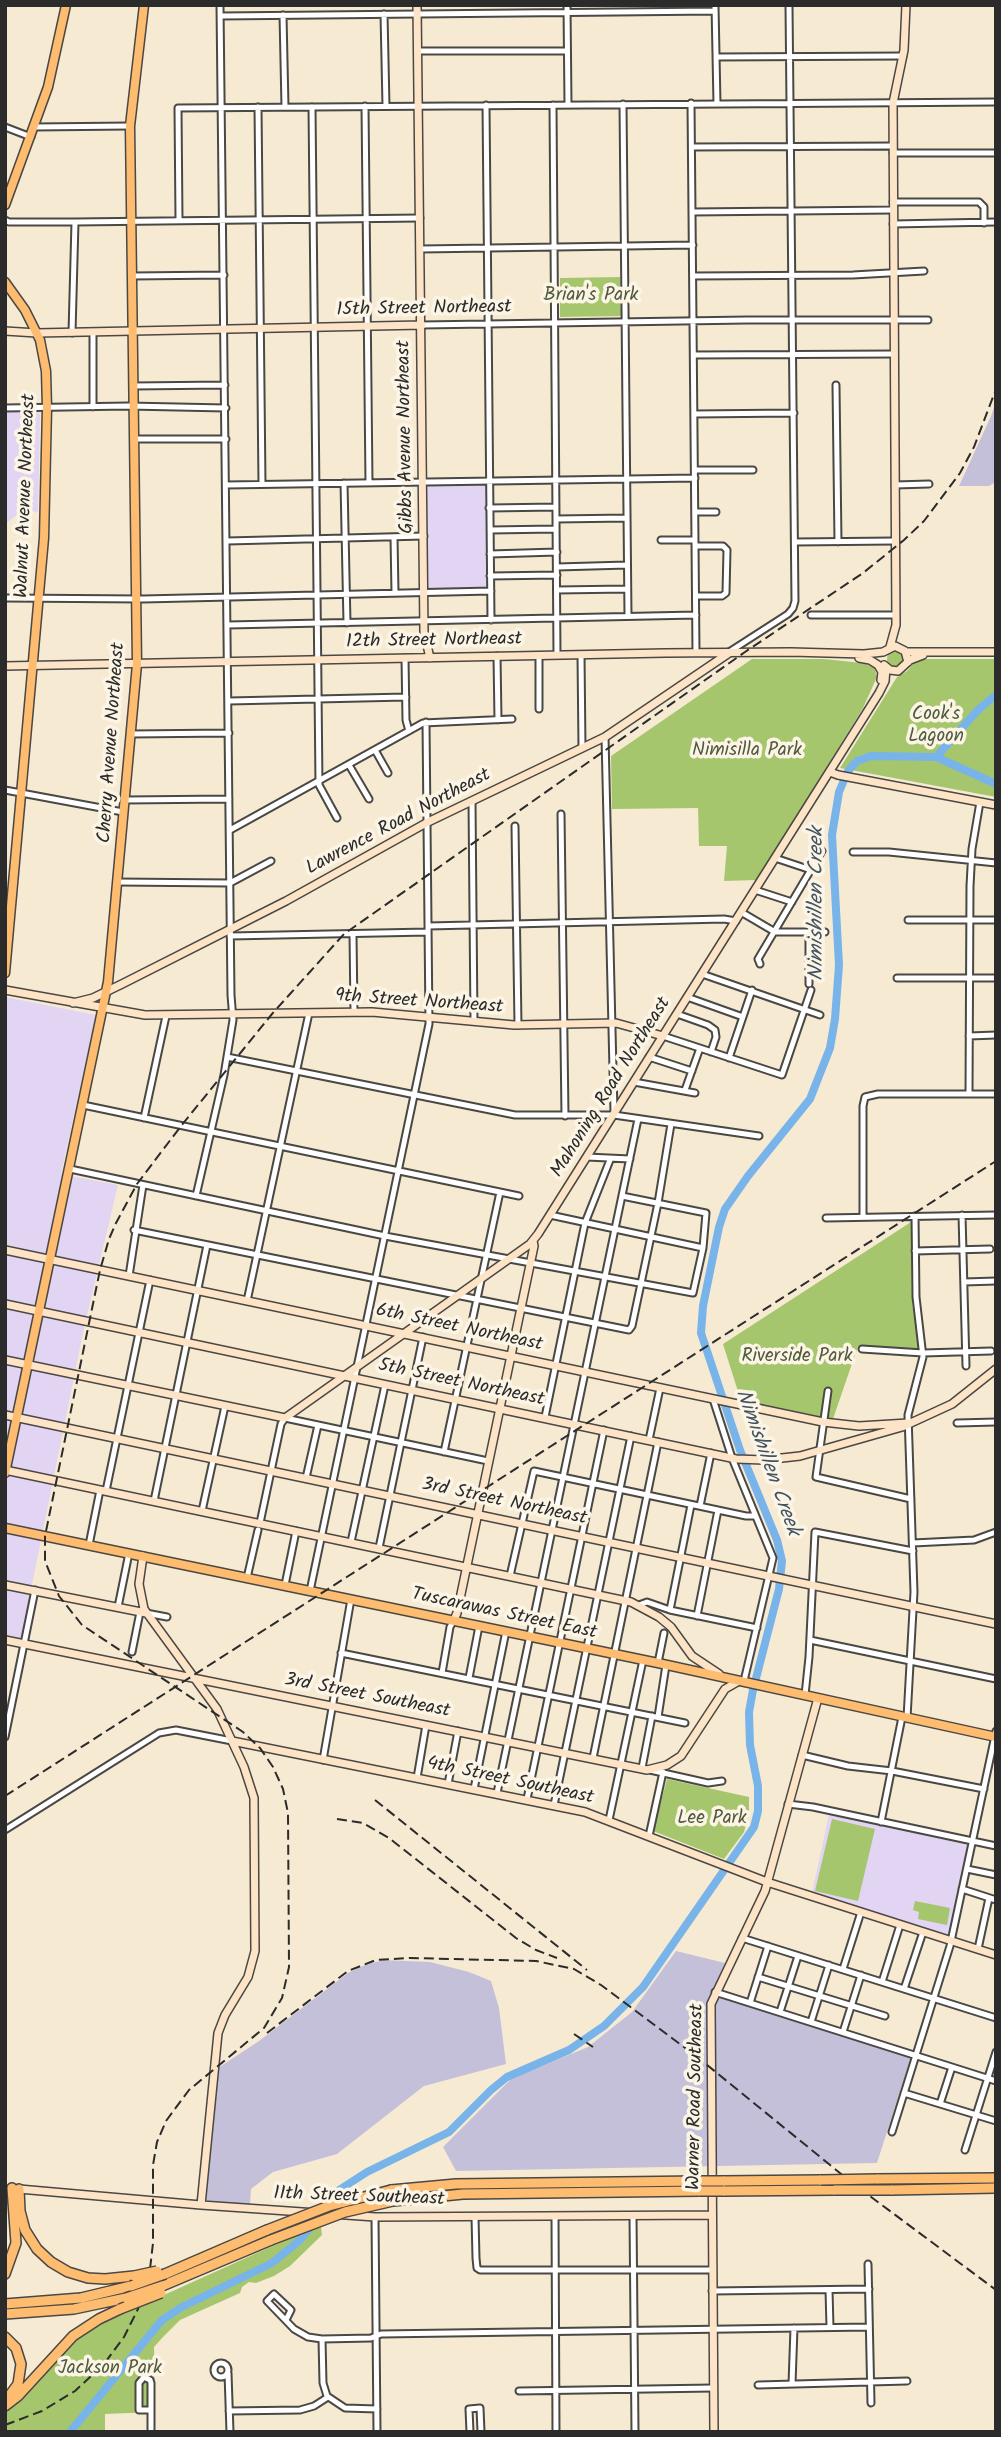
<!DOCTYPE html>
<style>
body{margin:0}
#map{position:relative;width:1001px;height:2437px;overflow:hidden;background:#f7ead3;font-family:Kalam,sans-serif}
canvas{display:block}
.frame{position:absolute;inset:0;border:7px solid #2b2b2b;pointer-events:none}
</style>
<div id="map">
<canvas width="1001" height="2437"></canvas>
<div class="frame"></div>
</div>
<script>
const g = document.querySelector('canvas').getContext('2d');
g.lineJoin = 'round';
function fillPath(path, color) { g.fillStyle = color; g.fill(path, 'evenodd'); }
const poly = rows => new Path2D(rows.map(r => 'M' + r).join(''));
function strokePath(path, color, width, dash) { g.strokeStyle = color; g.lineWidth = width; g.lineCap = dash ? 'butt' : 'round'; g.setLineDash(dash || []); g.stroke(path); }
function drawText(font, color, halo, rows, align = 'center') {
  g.font = font + ' Kalam,sans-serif'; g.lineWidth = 7; g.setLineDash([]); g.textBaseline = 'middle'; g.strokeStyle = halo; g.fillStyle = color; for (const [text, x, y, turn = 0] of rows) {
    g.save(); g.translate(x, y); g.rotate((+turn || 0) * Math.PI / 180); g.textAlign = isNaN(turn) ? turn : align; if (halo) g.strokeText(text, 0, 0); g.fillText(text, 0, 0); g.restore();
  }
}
fillPath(poly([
 [5,411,37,412,40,414,38,512,22,511,5,524],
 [488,481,490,590,426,592,424,483],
 [5,997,96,1015,61,1174,118,1185,84,1328,21,1639,5,1636],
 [829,1814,968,1843,949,1936,812,1893]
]), '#e2d4f3');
fillPath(poly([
 [996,402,996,482,989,486,959,486,991,416],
 [676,1951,725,1963,711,1994,911,2057,877,2163,456,2171,443,2147,511,2079,588,2047,632,2012],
 [383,1960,430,1962,469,1972,491,1981,499,2008,506,2064,424,2086,337,2154,273,2172,251,2189,250,2205,206,2202,218,2068,259,2041,348,1973,365,1965]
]), '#c5c0da');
fillPath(poly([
 [620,277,621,316,560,317,560,278],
 '887 659a8 8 0 1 1 16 0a8 8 0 1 1-16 0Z',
 [752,659,824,659,862,663,874,667,877,677,863,708,757,880,724,881,727,846,699,846,698,808,612,809,611,756],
 [925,659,996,659,996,797,840,768,897,677,907,671,915,662],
 [911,1222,912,1302,919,1349,858,1346,833,1419,741,1401,723,1344],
 [667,1779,749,1797,749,1815,744,1832,724,1859,653,1831],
 [832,1819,875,1829,858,1901,815,1891],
 [915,1901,950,1908,947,1925,918,1919,919,1912,913,1910],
 [321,2227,322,2235,290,2266,274,2276,256,2283,249,2282,242,2287,240,2293,180,2320,163,2337,154,2347,155,2412,105,2414,105,2432,5,2432,5,2411,21,2401,76,2340,102,2323,301,2233]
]), '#a6c66e');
strokePath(poly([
 [936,757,978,710,996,695],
 [321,2209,336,2192,367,2172,449,2132,491,2090,507,2077,569,2050,604,2026,643,1987,754,1827,758,1811,758,1786,750,1745,749,1712,753,1690,779,1589,782,1561,777,1540,740,1450,701,1333,703,1306,719,1227,725,1209,748,1176,810,1099,830,1048,835,1019,839,965,832,835,839,792,848,771,857,761,871,756,936,757,996,784],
 [70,2432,162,2320,182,2307,272,2263,300,2240,313,2224]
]), '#78b4ea', 8);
const street = poly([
 [567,5,568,104],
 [715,5,717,104],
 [384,14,386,106],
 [283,15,285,107],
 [221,16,715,11],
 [418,51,567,51],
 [716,57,903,56],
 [691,103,696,652],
 [623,104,628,616],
 [486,105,491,620],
 [553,105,557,655],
 [365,106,369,483],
 [258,107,262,484],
 [312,107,319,785,337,818],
 [5,127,31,137],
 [34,127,130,126],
 [692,147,893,146],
 [893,153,996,153],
 [893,202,979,202,984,207,984,223],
 [692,212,893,210],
 [5,220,9,222,75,222,420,218],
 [179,220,178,108,996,102],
 [893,224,996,222],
 [421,249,693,245],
 [132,276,224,275],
 [693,276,853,275,924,271],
 [422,325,747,320,928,320],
 [93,332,93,407],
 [72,333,75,222],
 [694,355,894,354],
 [836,385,838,542],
 [133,386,225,385],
 [5,408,128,406,226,408],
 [694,414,794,413],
 [134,439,226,439],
 [695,470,753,470],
 [344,483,347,623],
 [226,485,695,478],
 [895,485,929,484],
 [489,508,556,507],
 [695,512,716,512],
 [556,519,627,518],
 [490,530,556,529],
 [394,537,395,593],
 [661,540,695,540],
 [227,541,424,536],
 [795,542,895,541],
 [695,546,723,546,727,550,726,593,722,596,696,596],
 [490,554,557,552],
 [557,567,627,565],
 [490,576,557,575],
 [557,590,627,589],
 [5,598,143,599,491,591],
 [811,615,896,615],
 [228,625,696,615],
 [729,652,788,614,793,608,795,601,789,5],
 [581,655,582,748],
 [497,656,498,720],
 [539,656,539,709],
 [405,658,406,720,409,731],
 [229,701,406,697],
 [131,734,229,733],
 [605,737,614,1112],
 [375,750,388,773],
 [349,765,369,799],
 [5,790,123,812],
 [125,800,229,799],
 [472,801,474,1021],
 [561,814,565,1116],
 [515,826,518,1025],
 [230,830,423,723,512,719],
 [853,852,889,852,996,863],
 [775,858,811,870],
 [117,882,230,883,271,861],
 [755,890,792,902],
 [741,912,775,932,825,932],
 [908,920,996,920],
 [428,926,724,919,736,921],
 [353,934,354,1012],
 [230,936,428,932],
 [760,964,758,959,822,851],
 [702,974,820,1015],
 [897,978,996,978],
 [809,984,809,932],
 [687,997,743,1017],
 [677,1014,708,1025,715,1030,716,1037,711,1052],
 [663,1036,782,1075,811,990],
 [969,1036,996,1035],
 [227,1057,515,1115,614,1115,759,1136],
 [649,1057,692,1071],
 [729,1058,752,990],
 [634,1082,695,1093],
 [685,1090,700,1048],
 [969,1094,970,886,972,849,980,802],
 [83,1105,519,1196],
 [144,1118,166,1016],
 [587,1157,630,1159],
 [70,1169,385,1236,693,1293,703,1248,706,1213,622,1196],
 [196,1196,224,1075,233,1020,231,995,220,5],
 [550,1215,703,1248],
 [962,1215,966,1366],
 [863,1217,863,1106,865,1097,878,1094,996,1094],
 [826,1218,996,1215],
 [134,1230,629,1330,632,1326,658,1203,671,1124],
 [915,1251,990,1249],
 [129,1276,143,1185],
 [964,1282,996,1281],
 [247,1301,309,1013],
 [862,1349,923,1353,991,1351],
 [828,1391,816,1477,911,1499],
 [713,1399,732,1458,773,1558,744,1681],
 [545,1417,585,1223,610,1160],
 [957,1423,996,1422],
 [649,1440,660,1388],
 [444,1452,500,1192],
 [306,1478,318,1425],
 [106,1491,150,1280],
 [154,1501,207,1245],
 [700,1506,711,1453],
 [202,1511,225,1406],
 [260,1523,281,1424,285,1418,488,1461],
 [351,1542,385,1385],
 [913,1543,974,1540,996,1532],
 [89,1545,100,1490],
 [379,1548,423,1337],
 [510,1576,534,1471,746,1516,755,1516],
 [247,1578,258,1530],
 [285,1585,296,1531],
 [310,1591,429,1024,426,722],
 [639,1605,647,1602,670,1610,757,1628],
 [118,1607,129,1553],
 [670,1610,691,1505],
 [146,1613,167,1617],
 [697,1616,718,1510],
 [810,1640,996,1679],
 [132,1652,140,1612],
 [341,1653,685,1723],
 [658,1663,664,1633],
 [442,1673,450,1627,454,1620],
 [469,1678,479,1626],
 [805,1695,809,1657,815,1532,913,1551],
 [658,1717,666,1665],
 [907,1718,914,1592,908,1415,923,1357,916,1297,915,1216],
 [5,1737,35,1590],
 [802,1755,848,1766,892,1771,984,1789],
 [593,1758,658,1442],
 [323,1760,351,1599],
 [642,1768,652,1716],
 [650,1770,708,1783,722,1781],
 [417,1778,426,1725],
 [448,1784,458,1731],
 [474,1789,506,1631],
 [497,1793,638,1119],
 [527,1799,604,1430],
 [788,1804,813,1807,996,1846],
 [554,1805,631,1436],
 [609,1820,643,1660],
 [881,1822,902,1717],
 [5,1830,159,1733,176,1730,232,1741],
 [649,1836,663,1772],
 [967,1869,996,1875],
 [962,1889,996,1900],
 [742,1938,996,2018],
 [978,1949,989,1898],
 [843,1969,861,1912],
 [758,1977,885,2016],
 [882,1982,900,1925],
 [904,1989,923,1932],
 [715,1992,996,2081],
 [750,2003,768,1946],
 [780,2012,798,1956],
 [811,2022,829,1965],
 [843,2032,861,1975],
 [904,2093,996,2121],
 [940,2104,952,2067],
 [892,2132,950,1946,996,1731],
 [965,2150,996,2052],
 [555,2216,556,2432],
 [633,2216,635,2432],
 [375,2217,377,2432],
 [475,2217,476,2258,477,2268,480,2270,712,2270],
 [868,2264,871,2403],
 [829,2290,830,2327],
 [712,2291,869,2289],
 [286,2320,291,2310,274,2294,267,2301,294,2329,308,2337,322,2339,371,2338,381,2334,869,2327],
 [322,2339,323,2383,327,2396,345,2408,377,2409],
 '214 2370a7 7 0 1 1 14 0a7 7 0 1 1-14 0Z',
 [228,2373,230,2432],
 [792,2384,794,2328],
 [758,2385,907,2381],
 [519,2391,713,2388],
 [151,2410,139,2410,139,2383,144,2377,150,2380,151,2383,151,2432],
 [229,2411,300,2410,314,2406,328,2397],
 [470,2432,469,2409,480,2408,481,2432]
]);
const secondary = poly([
 [417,5,424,632,430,658],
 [5,331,37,333,422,325],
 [890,647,896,625,893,103,904,50,906,5],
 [906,652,996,652],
 [859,658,870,660,878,665,882,672,881,680],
 [884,665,890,670,898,671,910,660,923,655],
 [5,666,665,653,791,652,864,654,883,652,895,646,905,651,908,662],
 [830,772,838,775,996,805],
 [5,990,145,1015,372,1012,514,1025,616,1023,663,1036],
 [73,1003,93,998,122,984,286,901,428,822,605,737,729,653],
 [5,1250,823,1422,859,1426,908,1423],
 [5,1304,736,1459,764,1460,800,1456,902,1427,952,1404,996,1369],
 [5,1360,285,1418,530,1244,538,1234,879,693,885,681,886,668],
 [5,1415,996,1624],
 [5,1470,631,1602,659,1617,671,1627,692,1656,719,1674],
 [143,1556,139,1584,144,1609,217,1709,244,1767,254,1798,255,1951,248,1977,225,2015,218,2033,201,2205],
 [5,1585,146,1613],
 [454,1620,457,1613,500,1408,534,1246,533,1241],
 [5,1640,647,1770,667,1765,681,1756,725,1689,739,1681],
 [232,1741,585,1812,767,1882,996,1955],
 [19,2189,201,2205,375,2217,712,2215],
 [714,2432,711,2004,765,1891,818,1698]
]);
const primary = poly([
 [5,205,48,87,66,5],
 [5,282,25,310,40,340,46,371,47,408,44,538,5,973],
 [5,1473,108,982,137,664,130,126,144,5],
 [5,1528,658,1663,996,1737]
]);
const highway = poly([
 [877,2179,996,2178],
 [723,2181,821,2180],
 [19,2189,20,2211,25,2230,37,2249,51,2262,68,2272,88,2278,105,2279,134,2276],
 [391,2190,456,2184,700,2181],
 [891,2190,996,2188],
 [723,2191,835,2190],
 [393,2201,463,2194,700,2191],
 [5,2274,16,2243,12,2188],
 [165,2274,267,2230],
 [162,2286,271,2240],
 [5,2304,81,2298,131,2286],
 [5,2314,74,2309,126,2298],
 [5,2337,16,2348,21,2364,18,2384,7,2399],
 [5,2406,18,2396,73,2336,99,2319,120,2309]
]);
strokePath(street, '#4a4844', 9);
strokePath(secondary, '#4a4844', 10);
strokePath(primary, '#4a4844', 11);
strokePath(highway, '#4a4844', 12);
strokePath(street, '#fff', 5);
strokePath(secondary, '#fee4c6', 7);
strokePath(primary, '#fdbc70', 8);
strokePath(highway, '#fdbc70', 9);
strokePath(poly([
 [5,1796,996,1161],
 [375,1800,587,1970],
 [337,1819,363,1823,389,1838,516,1938,536,1950,557,1958],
 [267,2033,348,1971,376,1960,410,1958,536,1961,574,1969,601,1985,696,2056,851,2182,996,2290],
 [574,2034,593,2047],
 [5,2425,42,2411,75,2391,104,2364,124,2337,138,2309,149,2278,153,2243,153,2165,157,2142,166,2121,189,2090,264,2028,282,1998,289,1967,288,1813,283,1789,273,1767,260,1748,243,1732,82,1625,59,1596,45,1561,45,1536,100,1270,109,1239,116,1223,137,1184,181,1126,272,1014,344,934,745,652,863,573,904,540,924,521,960,473,974,447,996,389]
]), '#2b2b2b', 2, [10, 5]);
const highwayBridge = poly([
 [821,2180,877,2179],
 [700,2181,723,2181],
 [835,2190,891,2190],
 [700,2191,723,2191],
 [267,2230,329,2206,391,2190],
 [271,2240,345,2212,393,2201],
 [134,2276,157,2271],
 [131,2286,165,2274],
 [126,2298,162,2286],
 [120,2309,161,2293]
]);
strokePath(highwayBridge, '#4a4844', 12, []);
strokePath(highwayBridge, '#fdbc70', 9);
drawText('19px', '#505a3f', '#fcf5e5', [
 ["Brian's Park",591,297],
 ["Cook's",936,716],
 ["Lagoon",936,738],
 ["Nimisilla Park",747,752],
 ["Riverside Park",797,1358],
 ["Lee Park",712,1820],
 ["Jackson Park",110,2370]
]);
drawText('19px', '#2b2b2b', '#fcf5e5', [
 ["15th Street Northeast",424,310,-1],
 ["Gibbs Avenue Northeast",407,437,-91],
 ["Walnut Avenue Northeast",27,496,-88],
 ["12th Street Northeast",434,642,-1],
 ["Cherry Avenue Northeast",113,743,-86],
 ["Lawrence Road Northeast",399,823,-28],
 ["9th Street Northeast",419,1003,4],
 ["Mahoning Road Northeast",612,1088,-58],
 ["6th Street Northeast",459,1329,12],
 ["5th Street Northeast",461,1384,12],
 ["3rd Street Northeast",504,1503,12],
 ["Tuscarawas Street East",504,1615,12],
 ["3rd Street Southeast",367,1697,11],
 ["4th Street Southeast",510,1782,12],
 ["Warner Road Southeast",697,2097,-89],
 ["11th Street Southeast",359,2198,2]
]);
drawText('italic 21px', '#425464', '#fcf5e5', [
 ["Nimishillen Creek",818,904,-90],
 ["Nimishillen Creek",766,1463,70]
]);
</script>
